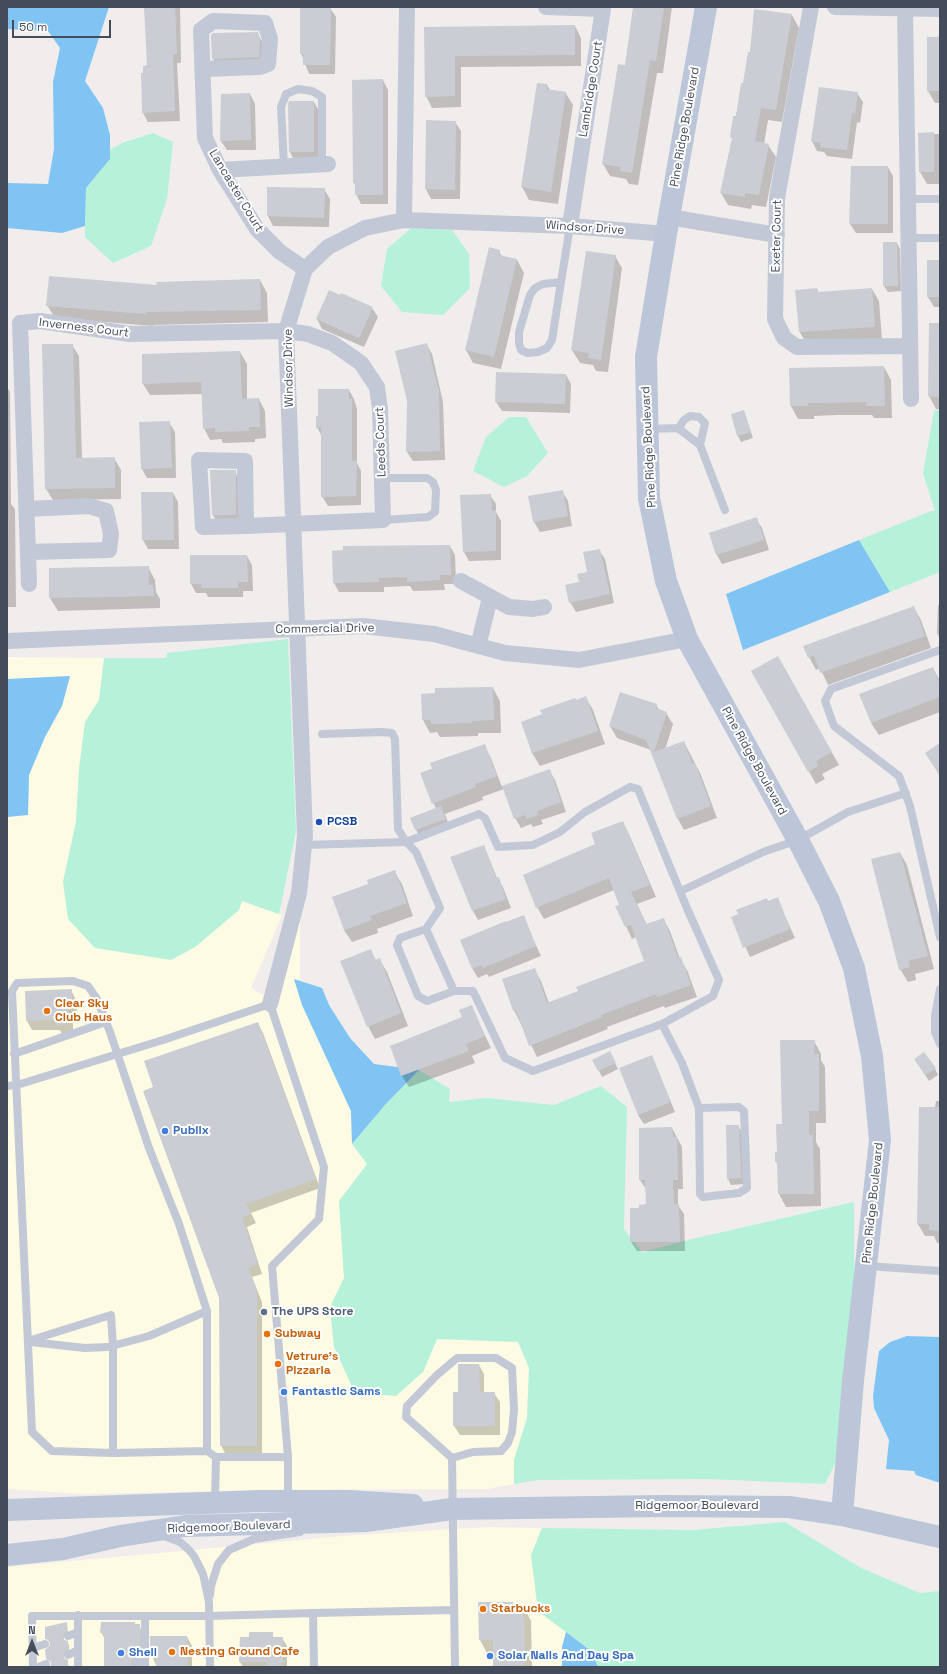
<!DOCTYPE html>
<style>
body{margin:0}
#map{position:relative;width:947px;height:1674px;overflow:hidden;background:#f0edec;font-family:"Space Grotesk",sans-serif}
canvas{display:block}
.frame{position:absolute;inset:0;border:8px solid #444c5c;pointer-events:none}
.north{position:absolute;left:12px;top:1622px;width:40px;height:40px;-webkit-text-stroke:3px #fff;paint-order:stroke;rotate:0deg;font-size:11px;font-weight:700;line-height:16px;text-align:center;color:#444c5c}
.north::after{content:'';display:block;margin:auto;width:14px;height:18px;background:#444c5c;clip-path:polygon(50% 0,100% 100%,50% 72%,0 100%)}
.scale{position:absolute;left:12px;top:20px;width:99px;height:18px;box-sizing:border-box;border:2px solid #444c5c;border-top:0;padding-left:5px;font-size:12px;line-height:14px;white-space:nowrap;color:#444c5c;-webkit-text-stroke:3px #fff;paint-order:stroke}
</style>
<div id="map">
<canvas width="947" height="1674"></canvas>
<div class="frame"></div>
<div class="north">N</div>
<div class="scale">50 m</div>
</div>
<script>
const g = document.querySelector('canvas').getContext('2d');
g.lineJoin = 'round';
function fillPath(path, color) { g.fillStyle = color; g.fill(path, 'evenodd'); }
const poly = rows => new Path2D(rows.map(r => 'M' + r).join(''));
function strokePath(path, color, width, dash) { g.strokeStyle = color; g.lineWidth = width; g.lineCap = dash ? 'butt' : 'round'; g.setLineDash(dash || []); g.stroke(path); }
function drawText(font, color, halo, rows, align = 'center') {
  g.font = font + ' "Space Grotesk",sans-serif'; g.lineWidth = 4; g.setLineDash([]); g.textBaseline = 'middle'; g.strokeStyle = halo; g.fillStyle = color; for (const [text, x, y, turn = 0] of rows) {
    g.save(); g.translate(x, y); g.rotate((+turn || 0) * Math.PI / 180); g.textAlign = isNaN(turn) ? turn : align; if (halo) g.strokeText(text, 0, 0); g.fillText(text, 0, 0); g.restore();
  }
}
fillPath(poly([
 [7,657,104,658,99,700,85,722,79,769,76,822,63,882,171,960,195,947,239,910,242,901,282,915,251,988,263,995,295,920,300,922,300,981,295,979,302,1005,351,1111,352,1144,367,1164,339,1201,344,1278,330,1307,334,1347,355,1393,423,1372,437,1339,518,1342,529,1368,527,1418,514,1460,514,1484,488,1489,263,1490,82,1494,9,1489,7,1487,7,817,28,815,29,775,45,737,62,706,70,676,7,679],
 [488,1527,542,1528,531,1555,538,1611,566,1632,562,1647,562,1667,7,1667,7,1567,342,1536]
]), '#fdfbe3');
fillPath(poly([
 [153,133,173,142,167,199,151,246,113,263,85,237,86,188,110,159,110,150,122,143],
 [411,228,452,230,469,254,470,288,443,315,402,312,381,286,387,249],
 [940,409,940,572,890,592,859,540,931,511,935,511,923,473,934,411],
 [509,417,526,417,548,453,527,476,504,487,473,471,486,437],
 [288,639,296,831,279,914,242,901,239,910,195,947,171,960,95,948,68,919,63,882,76,822,79,769,85,722,99,700,104,658,166,658,167,653],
 [419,1070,450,1089,449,1102,486,1098,554,1105,601,1086,627,1107,624,1229,642,1252,692,1239,854,1202,854,1309,835,1464,825,1484,707,1479,538,1480,514,1484,514,1460,527,1418,529,1368,518,1342,437,1339,423,1372,396,1396,355,1393,334,1347,330,1307,344,1278,339,1201,367,1164,352,1144,385,1105],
 [785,1522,861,1568,920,1593,940,1591,940,1667,598,1667,591,1651,538,1611,531,1555,542,1528,693,1530]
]), '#b6f2d9');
fillPath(poly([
 [7,7,109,7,85,81,103,108,110,135,110,159,86,188,85,226,62,233,7,228,7,183,48,184,54,149,53,82,60,48,48,31,7,29],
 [859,540,890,592,743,650,726,594],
 [70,676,62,706,45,737,29,775,28,815,7,817,7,679],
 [294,979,322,988,329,1005,350,1038,374,1064,419,1070,385,1105,352,1144,351,1111,302,1005],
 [907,1336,940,1337,940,1483,916,1475,914,1471,886,1469,889,1440,874,1408,873,1396,879,1351,890,1342],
 [566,1632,591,1651,598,1667,562,1667,562,1647]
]), '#80c4f3');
fillPath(poly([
 [145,7,180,7,181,63,177,63,180,121,148,122,143,113,144,74,148,66],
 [634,7,672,7,663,73,657,73,638,185,629,184,626,179,610,176,603,164,626,66],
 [330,8,336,17,335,74,309,74,301,53],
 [755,10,792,15,799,28,782,122,768,120,764,144,768,145,776,157,766,207,752,205,751,209,728,205,721,193,733,140,731,137,750,53],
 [575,26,581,38,581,66,461,67,461,107,432,108,426,96,425,28],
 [257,33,263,43,264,66,218,68,213,59],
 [939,34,940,103,935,103,928,91],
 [383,80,388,90,388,204,361,204,356,194,356,187,354,183],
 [547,85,550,90,565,92,573,105,558,204,529,200,522,187],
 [820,88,857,93,863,102,860,123,857,122,852,159,827,156,824,152,817,151,812,141],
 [250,94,255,104,256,150,227,150,221,141],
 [314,102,319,111,319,162,295,162,290,152,289,105],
 [427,121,455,122,461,131,460,199,431,199,426,189],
 [920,134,940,134,940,184,927,184,920,172],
 [888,167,893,176,893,233,856,233,850,224],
 [268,188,324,189,330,199,329,227,273,226,268,216],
 [897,243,900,249,901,291,888,292,884,286],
 [490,248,499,251,502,257,517,260,524,273,501,369,473,363,466,350],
 [615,256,622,268,608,372,596,371,593,365,580,363,572,350],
 [928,261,940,261,940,307,934,307,928,297],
 [260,280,267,293,268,322,153,325,153,326,55,318,47,305,158,286],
 [817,289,819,293,872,289,879,301,882,340,807,344,799,331],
 [372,308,378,317,364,347,322,329,317,319],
 [930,324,940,324,940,409,936,409,929,396],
 [7,340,8,389,10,392,11,504,15,509,16,607,7,607],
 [72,345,79,356,82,459,114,458,121,470,121,499,53,500,46,489],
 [427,345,432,354,443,402,445,460,413,461,407,452],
 [240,352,247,364,247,400,259,399,265,411,266,438,255,439,255,442,223,443,221,439,210,440,204,428,203,394,150,395,143,384],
 [884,367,891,380,892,418,874,418,872,415,837,415,814,416,814,419,798,419,791,406,790,369],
 [566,375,571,384,570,413,502,411,496,402],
 [349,390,354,399,357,409,357,463,361,471,361,505,328,506,322,496,322,437,317,427],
 [744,412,753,438,741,442,738,436],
 [169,422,175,432,176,478,147,478,142,469,140,423],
 [235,471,240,481,241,524,218,524,213,515],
 [562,491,568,501,572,526,540,532,534,522,530,497],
 [173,493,178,502,179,549,148,549,143,540],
 [490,495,496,504,496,512,501,521,501,560,469,561,464,552],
 [756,519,762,528,769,550,722,564,717,555,710,533],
 [450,546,455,555,456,584,444,584,445,590,413,591,410,586,384,587,384,592,339,592,334,583],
 [599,550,605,559,614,603,576,612,570,602,580,583,588,572],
 [247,556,252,565,253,591,243,591,243,597,208,597,206,593,196,593,191,584],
 [148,567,155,580,156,592,160,599,160,608,58,611,50,598,50,569],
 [938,605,940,605,940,639,937,633],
 [914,608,921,620,931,648,828,685,820,668,816,670,809,657],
 [778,657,839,765,822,774,825,779,816,784,752,671],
 [933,668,940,681,940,712,879,735,871,723],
 [493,688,500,701,501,733,478,733,478,736,440,737,437,732,430,733,423,720],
 [586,698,593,710,605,744,540,766,532,753,522,722],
 [656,705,660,711,666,713,673,724,665,750,684,742,701,775,717,818,684,830,678,819,651,750,617,738,610,726],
 [484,746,491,758,502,787,549,770,555,780,566,812,541,820,543,824,533,827,531,824,521,828,515,818,504,789,482,797,483,800,445,814,449,825,419,836,411,818,436,809,422,773],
 [623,823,629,834,656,897,637,904,647,925,663,919,670,931,680,959,687,970,697,997,665,1008,664,1006,607,1027,608,1029,537,1057,514,1010,534,969,541,981,549,1003,579,992,645,962,636,937,632,939,617,907,620,905,614,890,544,919,537,907,596,845],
 [484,846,497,878,503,887,511,908,478,920,473,911],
 [900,853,907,865,934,969,915,974,916,980,908,982,900,969],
 [394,871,402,884,413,916,377,929,378,933,352,942,344,930,370,884],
 [777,898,795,938,750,957,733,918],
 [523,917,541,956,489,977,487,974,478,978,472,968],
 [371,950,376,961,379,959,387,972,408,1026,375,1039,368,1026],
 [71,990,76,1000,77,1011,73,1011,73,1034,62,1034,60,1030,32,1030,27,1021,26,992],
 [471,1006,491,1048,472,1056,475,1063,409,1087,402,1076,391,1046,464,1017],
 [258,1024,263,1033,320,1188,251,1213,256,1223,247,1227,262,1274,252,1277,262,1302,262,1455,226,1455,221,1445,220,1298,154,1087],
 [814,1041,821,1054,821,1060,825,1067,826,1123,816,1123,816,1142,820,1149,821,1206,786,1207,779,1194,778,1165,776,1162,783,1125],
 [652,1056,675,1112,644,1124,638,1115],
 [613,1059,618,1069,602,1077,594,1060],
 [915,1059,935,1069,938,1075,929,1081],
 [936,1101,940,1101,940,1243,937,1243,934,1236,925,1236,918,1224],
 [738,1126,742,1132,744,1184,731,1185,728,1179],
 [672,1128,682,1147,683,1189,678,1189,678,1205,684,1214,685,1251,637,1251,631,1242,640,1209,647,1205,646,1189,640,1180],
 [479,1365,484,1374,484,1393,494,1393,500,1402,500,1435,460,1435,454,1426,454,1393,459,1393],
 [479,1603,512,1603,515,1608,524,1608,531,1621,532,1667,495,1667,494,1653,487,1653,480,1640],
 [67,1623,68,1633,63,1639,69,1645,69,1652,63,1658,67,1661,69,1667,50,1667,53,1664,47,1658,52,1645,46,1638],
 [139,1626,144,1635,144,1660,137,1667,105,1667,105,1639,101,1632],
 [272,1633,274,1638,282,1638,287,1646,287,1667,243,1667,240,1662,250,1638],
 [187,1637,192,1646,192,1667,157,1667,152,1656]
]), '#0003');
fillPath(poly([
 [144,7,175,7,177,54,173,54,175,111,142,113,141,73,143,73,143,66,147,65],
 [300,7,331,7,330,65,303,65,303,54,300,54],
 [633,7,664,7,656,61,650,60,632,173,620,171,621,167,602,164,618,64,625,65],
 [754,9,792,14,776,110,761,108,755,141,769,144,759,195,745,193,745,197,720,193,732,138,730,137,733,116,736,116,741,83,743,83,748,52,750,52],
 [575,25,575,55,455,56,455,96,425,97,424,27],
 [258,32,260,40,259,57,212,59,211,35,213,33],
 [927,37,940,37,940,91,927,91],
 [383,79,383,195,355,195,355,183,353,183,352,80],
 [537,83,547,84,547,89,566,92,551,192,521,187],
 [819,87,858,92,855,114,852,113,847,150,820,147,821,143,811,141],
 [250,93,251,140,220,141,221,94],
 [289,101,314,101,314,152,289,152,288,104],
 [426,120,456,121,455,190,425,189],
 [934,132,934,172,919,172,918,133],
 [851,166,888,166,888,224,849,224],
 [267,187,325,188,324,218,267,216],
 [883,242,897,242,898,286,883,286],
 [489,247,500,250,499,255,517,259,494,357,465,350],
 [586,251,616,255,601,360,588,358,589,353,571,350],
 [927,260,940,260,940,297,927,297],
 [49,276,157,285,156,282,260,279,261,310,146,312,146,314,46,306],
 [817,288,818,292,872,288,875,327,799,332,795,290],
 [329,290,340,295,341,293,373,307,359,338,316,319],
 [929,323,940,323,940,397,928,396],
 [427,343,439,392,440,451,406,452,407,401,395,351],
 [42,344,73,344,76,458,115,457,115,488,45,489],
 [240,351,242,399,259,398,260,427,249,427,249,431,215,432,215,428,203,429,201,382,142,384,142,354],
 [884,366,885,406,866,406,866,402,829,403,808,403,808,406,790,406,789,368],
 [496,372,566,374,565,404,495,402],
 [318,389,349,389,349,399,352,399,352,461,357,461,356,496,321,497,321,427,316,428,316,416,318,416],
 [744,410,751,432,737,436,731,414],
 [170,421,172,468,141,469,139,422],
 [210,470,236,470,236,515,212,515],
 [563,490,568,516,533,522,528,496],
 [141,492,173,492,174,540,142,540],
 [491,494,492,511,496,510,496,551,463,552,460,495],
 [757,517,764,540,716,555,709,533],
 [450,545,451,575,440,575,440,580,407,582,407,577,379,578,379,582,333,583,332,551,343,550,343,546],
 [600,549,610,594,569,603,565,585,579,582,577,574,587,572,583,552],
 [190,555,247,555,248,582,238,582,238,588,202,588,201,584,190,584],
 [149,566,149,585,153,585,154,596,49,598,49,568],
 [914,606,925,636,820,673,814,655,808,658,803,646],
 [778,656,832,752,816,761,818,766,808,772,751,671],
 [933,667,940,685,940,697,871,723,859,694],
 [493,687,494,720,472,721,472,723,431,724,431,720,422,720,421,694,435,693,435,688],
 [620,692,657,704,656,708,667,712,654,752,684,741,692,764,695,763,711,806,677,819,646,740,609,726],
 [586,696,598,731,532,753,521,722,542,714,540,710,575,698,576,700],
 [940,743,940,776,925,753],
 [485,744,497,776,475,784,476,787,432,804,420,773,432,769,430,763],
 [550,769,561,802,537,811,538,815,526,819,525,815,514,819,502,786],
 [441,806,446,819,415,830,410,818],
 [623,821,650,885,631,892,646,924,664,918,678,958,681,957,691,985,657,997,656,994,601,1015,602,1017,529,1046,516,1010,513,1011,502,979,535,968,547,1003,578,991,576,987,644,961,631,925,625,927,615,906,619,905,609,878,536,908,523,875,595,844,591,833],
 [484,845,496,878,499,877,506,899,472,911,450,857],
 [900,852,928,956,908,961,910,967,899,970,871,859],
 [395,870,407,903,370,916,372,920,344,930,332,897,368,884,367,880],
 [778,897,790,929,743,948,731,917,738,914,736,910,767,898,768,901],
 [524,915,536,946,483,968,481,965,472,969,460,940,506,921,506,922],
 [371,949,375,960,380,958,401,1013,367,1027,340,961],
 [72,989,72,1002,68,1002,68,1024,56,1025,56,1020,26,1021,25,991],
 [472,1005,485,1036,466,1044,469,1051,401,1076,390,1046,462,1017,459,1010],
 [258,1022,316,1179,246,1204,251,1214,242,1217,258,1264,248,1268,257,1291,257,1446,220,1446,219,1298,143,1091,153,1087,144,1061],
 [780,1040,815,1040,814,1054,819,1054,819,1111,809,1111,809,1135,813,1135,814,1194,778,1194,777,1162,775,1162,775,1152,777,1152,776,1124,782,1124],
 [610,1051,616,1063,598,1071,592,1060],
 [924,1052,936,1068,925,1075,914,1059],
 [652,1055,671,1102,638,1115,619,1068],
 [919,1107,940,1107,940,1231,929,1230,929,1224,917,1224],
 [726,1125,739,1125,741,1178,727,1179],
 [672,1127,673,1137,677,1137,678,1180,673,1180,674,1204,679,1204,680,1242,630,1242,630,1208,639,1208,639,1205,646,1204,645,1180,639,1180,639,1128],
 [458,1364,479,1364,480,1392,495,1392,495,1426,453,1426,453,1392,458,1392],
 [478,1602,513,1602,513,1607,524,1607,525,1665,493,1666,493,1640,479,1640],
 [67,1622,67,1630,63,1636,64,1640,68,1641,68,1649,63,1655,65,1659,68,1660,68,1667,51,1667,51,1662,46,1659,45,1650,50,1645,49,1640,45,1639,45,1627],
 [101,1622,135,1622,135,1624,140,1624,140,1651,135,1651,132,1654,131,1667,104,1667,104,1633,100,1633],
 [249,1632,273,1632,273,1637,283,1637,283,1663,279,1663,279,1667,266,1667,267,1662,239,1662,240,1637,249,1637],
 [150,1636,187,1636,188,1667,156,1667,156,1656,150,1656]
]), '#cbcdd5');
strokePath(poly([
 [284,166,281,107,286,94,298,89,312,91,322,97,322,164],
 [908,199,940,199],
 [908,238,940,238],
 [561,282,543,284,535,288,530,295,519,332,519,343,521,350,528,353,538,352,547,348,552,340,561,282,570,226],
 [647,429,678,428,700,445,725,510],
 [678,429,684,420,690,416,699,417,705,423,700,445],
 [382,478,427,478,433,482,436,490,435,512,428,517,383,520],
 [940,650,831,689,825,701,834,726,899,776,910,806,940,937],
 [322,734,382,732,392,733,395,739,398,829,406,842,416,852,440,908,426,929,454,991,473,991,505,1058,533,1071,662,1024],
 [304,845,406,842,479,814,485,818,498,847,533,845,560,832,585,812,630,787,638,789,686,906,719,980,713,996,662,1024,682,1063,699,1108,739,1107,744,1111,747,1188,739,1193,703,1197,700,1194,699,1108],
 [681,891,763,852,798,840,848,812,906,793],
 [426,929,400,938,397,945,418,996,427,1001,454,991],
 [940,989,935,1016,935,1032,940,1044],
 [14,1054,106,1022],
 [7,1086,17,1085,163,1040,270,1004,324,1167,319,1219,272,1266,288,1457,288,1501],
 [867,1266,940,1271],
 [28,1341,111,1315,113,1346,113,1453],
 [31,1342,85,1348,108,1347,149,1336,207,1311],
 [207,1451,207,1311,179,1224,149,1148,110,1032,97,999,88,986,73,981,17,983,12,991,32,1432,52,1451,113,1453,207,1451,216,1457,288,1457],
 [452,1458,473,1452,501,1451,508,1443,512,1432,514,1410,512,1368,496,1358,457,1358,437,1375,407,1406,406,1417,452,1458,455,1667],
 [215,1502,216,1457],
 [164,1536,180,1542,188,1549,194,1556,203,1574,209,1602,210,1667],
 [210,1595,211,1586,218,1564,229,1550,254,1539,300,1532],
 [78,1615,78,1667],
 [145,1616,145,1667],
 [68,1636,78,1632],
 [33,1648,45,1644],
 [68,1655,78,1650],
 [137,1656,137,1667],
 [33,1667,32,1616,210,1616,313,1613],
 [39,1667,46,1664],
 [314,1667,313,1613,454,1610]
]), '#c2c8d6', 8);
strokePath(poly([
 [546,7,603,9,570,226],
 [811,7,777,198,775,319,784,338,797,347,910,346],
 [835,7,940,9],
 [905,9,911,399],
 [203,69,260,67,268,64,270,39,265,23,213,21,201,30,205,138,220,170,257,229,280,252,305,269],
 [220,170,328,164],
 [669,217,777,235],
 [404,220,407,7],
 [199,460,245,461,246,526,203,527,199,460],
 [27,509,89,506,106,511,111,534,109,550,28,552],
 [461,581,509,607,533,609,544,607],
 [29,584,20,323,40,321,130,334,286,331,308,334,332,343,361,363,377,387,380,409,383,520,246,526],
 [7,641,363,626,434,634,505,653,579,660,687,639],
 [478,646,490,598],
 [270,1004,299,893,305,836,286,331,305,269,328,247,365,228,404,220,570,226,666,234]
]), '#c2c8d6', 16);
strokePath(poly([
 [706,7,666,234,646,357,649,498,666,581,687,639,798,840,829,901,854,968,872,1056,880,1140,853,1381,842,1515],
 [7,1510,261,1501,348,1501,413,1505],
 [7,1555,63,1549,120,1536,185,1526,366,1521,452,1509,663,1506,789,1507,842,1515,940,1537]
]), '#bdc5d8', 22);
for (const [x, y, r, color] of [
 [319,822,4,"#1a4fb4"],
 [47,1011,4,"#e8710a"],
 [165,1131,4,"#3f7fe0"],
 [264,1312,4,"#5c6f8a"],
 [267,1334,4,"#e8710a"],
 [278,1364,4,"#e8710a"],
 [284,1392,4,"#3f7fe0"],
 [483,1609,4,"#e8710a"],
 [172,1652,4,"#e8710a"],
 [121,1653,4,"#3f7fe0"],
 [490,1656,4,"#3f7fe0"]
]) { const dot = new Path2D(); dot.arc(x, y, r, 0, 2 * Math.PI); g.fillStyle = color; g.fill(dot); strokePath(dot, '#fff', 1.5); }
drawText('12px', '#444c5c', '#fff', [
 ["Lambridge Court",591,89,-81],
 ["Pine Ridge Boulevard",685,127,-80],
 ["Lancaster Court",236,191,59],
 ["Windsor Drive",585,228,4],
 ["Exeter Court",777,236,-89],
 ["Inverness Court",84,328,7],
 ["Windsor Drive",289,368,-91],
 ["Leeds Court",381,442,-92],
 ["Pine Ridge Boulevard",649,447,-93],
 ["Commercial Drive",325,629,-1],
 ["Pine Ridge Boulevard",754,761,61],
 ["Pine Ridge Boulevard",873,1203,-84],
 ["Ridgemoor Boulevard",697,1506],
 ["Ridgemoor Boulevard",229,1527,-2]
]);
drawText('bold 12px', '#164399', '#fff', [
 ["PCSB",327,822]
], 'left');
drawText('bold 12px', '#c56008', '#fff', [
 ["Clear Sky",55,1004],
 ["Club Haus",55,1018],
 ["Subway",275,1334],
 ["Vetrure's",286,1357],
 ["Pizzaria",286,1371],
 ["Starbucks",491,1609],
 ["Nesting Ground Cafe",180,1652]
], 'left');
drawText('bold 12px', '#366cbe', '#fff', [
 ["Publix",173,1131],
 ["Fantastic Sams",292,1392],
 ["Shell",129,1653],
 ["Solar Nails And Day Spa",498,1656]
], 'left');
drawText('bold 12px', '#4e5e75', '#fff', [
 ["The UPS Store",272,1312]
], 'left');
</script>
